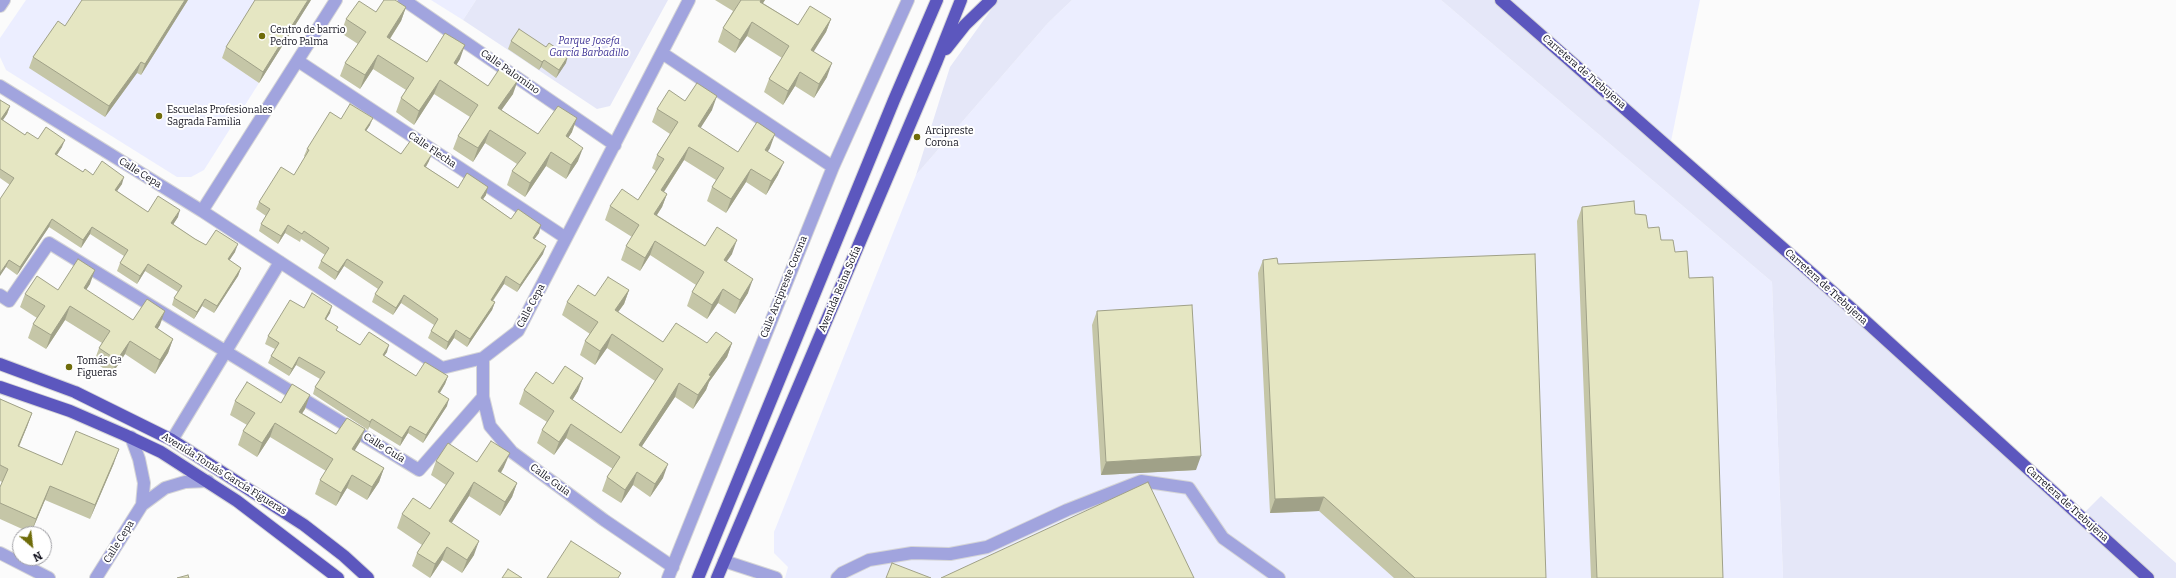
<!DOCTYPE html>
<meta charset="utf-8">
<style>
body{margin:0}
#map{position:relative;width:2176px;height:578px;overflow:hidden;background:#fbfbfb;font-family:Bitter,serif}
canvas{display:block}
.north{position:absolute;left:12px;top:526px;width:40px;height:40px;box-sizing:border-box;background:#fff;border:1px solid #9f9fa4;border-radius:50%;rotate:152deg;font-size:11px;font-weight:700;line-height:16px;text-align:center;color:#10101c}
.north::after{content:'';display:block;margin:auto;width:14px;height:18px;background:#6f6c0a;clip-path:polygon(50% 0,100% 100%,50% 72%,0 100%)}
</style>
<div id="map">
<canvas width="2176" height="578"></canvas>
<div class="north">N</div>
</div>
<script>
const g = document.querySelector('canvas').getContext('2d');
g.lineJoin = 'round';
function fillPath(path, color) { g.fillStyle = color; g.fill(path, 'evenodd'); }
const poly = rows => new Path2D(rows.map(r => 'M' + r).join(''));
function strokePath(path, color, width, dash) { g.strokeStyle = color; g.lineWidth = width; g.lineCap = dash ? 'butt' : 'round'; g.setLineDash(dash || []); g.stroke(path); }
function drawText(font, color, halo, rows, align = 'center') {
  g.font = font + ' Bitter,serif'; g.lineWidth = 4; g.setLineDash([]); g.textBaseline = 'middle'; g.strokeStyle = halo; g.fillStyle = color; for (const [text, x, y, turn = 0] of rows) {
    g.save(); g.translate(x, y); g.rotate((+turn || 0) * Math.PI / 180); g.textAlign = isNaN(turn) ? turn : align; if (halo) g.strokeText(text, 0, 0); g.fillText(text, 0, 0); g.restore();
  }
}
fillPath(poly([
 [26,0,258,0,222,58,259,83,204,170,191,177,177,177,6,70,0,57,0,38],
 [431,0,476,0,463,20],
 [1072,0,1441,0,1772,282,1783,578,785,578,788,567,774,553,774,532,916,175,1048,23],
 [1504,0,1700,0,1671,141,1569,54]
]), '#eceeff');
fillPath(poly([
 [476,0,668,0,610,106,597,109,463,20],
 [998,0,1072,0,1048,23,916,175,950,67],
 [1441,0,1504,0,1738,198,2081,516,2101,496,2176,563,2176,578,1783,578,1772,282]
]), '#e5e7f8');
const minor = poly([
 [404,0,615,145],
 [0,6,4,0],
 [662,53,833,167],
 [298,61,566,238],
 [0,86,202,211,442,368,483,358,518,331,689,0],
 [202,211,336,0],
 [0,295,9,301,49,243,419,470,483,397],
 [483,358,483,397,490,426,512,452,604,520,673,567],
 [131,437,139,459,144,483,142,505],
 [172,440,280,262],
 [0,553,49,578],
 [724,561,776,578],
 [96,578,142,505,165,488,185,482,208,481],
 [668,578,833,167,908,0],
 [837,578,842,573,869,560,912,553,950,554,987,547,1067,510,1141,481,1189,488,1223,538,1279,578]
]);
const major = poly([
 [1501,0,1851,308,2148,578],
 [946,49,965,25,991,0],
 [0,364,75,392,172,440,304,525,344,556,368,578],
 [0,387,70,411,125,435,161,452,237,501,338,578],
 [698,578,894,100,937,0],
 [717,578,936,63,961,0]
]);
strokePath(minor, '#d5d5d7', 14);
strokePath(major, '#d5d5d7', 14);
strokePath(minor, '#a1a4de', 12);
strokePath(major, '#5c57be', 12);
fillPath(poly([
 [188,0,141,75,137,73,105,117,29,68,33,57,65,26],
 [311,0,259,83,222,58,226,47],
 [715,0,765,0,763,3,798,25,831,19,826,32,813,51,827,77,814,98,795,86,783,105,764,92,769,79,782,58,747,36,735,53,718,42,723,28,733,11],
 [406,7,401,21,390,39,427,62,460,59,456,65,488,86,513,94,501,110,538,134,572,132,568,138,578,161,566,179,546,166,525,197,507,185,512,171,517,164,485,143,473,162,453,149,458,136,470,117,434,94,414,125,396,112,401,98,406,90,373,69,360,89,340,76,345,63,358,44,341,33,346,19,376,12],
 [511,41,566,63,556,78,541,67,539,70,508,49],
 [0,100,10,106,7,114,3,120,25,135,62,147,57,155,83,172,122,184,117,191,148,212,178,217,173,224,195,239,206,245,235,252,229,260,241,268,238,276,214,313,202,306,194,319,172,305,174,298,178,292,145,271,137,284,117,271,120,263,124,256,90,234,81,248,49,227,17,275,6,267,10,185,0,178],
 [685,101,712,110,700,128,738,152,770,148,767,152,778,175,766,195,746,182,726,213,707,201,712,187,716,180,684,160,664,192,667,194,662,207,657,215,705,246,732,254,726,262,748,293,735,314,718,303,707,319,687,306,692,292,696,285,650,255,640,271,621,260,626,246,632,237,605,220,610,206,638,200,656,171,652,168,657,155,670,134,652,122,657,109],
 [341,119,370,125,366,131,401,154,429,161,426,167,458,188,486,195,483,199,511,219,539,233,534,239,543,254,517,292,504,284,493,301,495,302,492,310,467,347,454,338,446,350,428,338,431,331,434,325,401,303,393,315,372,302,375,294,378,289,344,266,335,280,318,268,321,261,325,255,301,239,300,242,285,233,278,244,259,231,261,224,266,216,256,209,259,202,294,175,305,157,304,156,307,149],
 [1582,207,1648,228,1675,252,1689,278,1723,578,1591,578,1577,221],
 [1263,260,1278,264,1546,578,1394,578,1319,511,1270,513,1258,273],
 [90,284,86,290,133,320,160,325,157,329,173,339,168,353,155,374,125,354,112,374,94,362,99,348,102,343,65,320,46,349,28,338,33,324,37,318,20,307,25,294,58,290],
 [629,290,624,304,618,312,663,342,732,343,727,357,709,382,706,390,693,409,675,397,642,446,663,478,650,497,633,485,621,503,602,491,607,477,613,469,566,438,554,455,537,443,542,430,547,422,519,404,524,390,553,384,578,391,572,400,621,433,655,381,607,348,595,365,580,355,585,341,590,334,562,315,567,302],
 [304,308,330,313,326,319,336,330,360,345,387,352,384,356,416,376,448,376,445,384,440,393,447,406,423,443,408,433,400,446,369,427,368,430,313,394,315,387,320,379,296,365,289,376,268,363,271,356,275,349,265,344,268,336],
 [1097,311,1196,470,1101,475,1092,325],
 [0,399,32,413,19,447,62,465,114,463,90,519,45,500,31,533,0,519,0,487,2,482,0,481],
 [235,401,281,403,305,409,302,413,336,434,365,429,360,442,354,450,384,468,379,482,367,500,347,488,336,506,315,494,320,480,326,471,270,437,257,457,238,445,243,431,247,425,230,415],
 [436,461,477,462,504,467,501,473,517,483,512,497,500,516,469,496,451,523,474,555,462,573,442,560,430,578,412,566,417,553,422,545,397,528,402,514,430,509,446,485,431,475]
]), '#c5c6a7');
fillPath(poly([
 [185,0,188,0,141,75,145,64],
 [308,0,311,0,259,83,263,72],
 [761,0,765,0,755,15,760,2],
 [406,7,401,21,382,51,387,37],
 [831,19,826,32,806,64,811,50],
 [752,22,747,36,735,53,740,40],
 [465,45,460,59,449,77,454,63],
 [378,55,373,69,360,89,365,75],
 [568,56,566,63,556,78,559,70],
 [544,60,541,67,539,70,542,62],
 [141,62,137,73,105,117,109,106],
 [832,63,827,77,814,98,819,84],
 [800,72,795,86,783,105,788,91],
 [440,80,434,94,414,125,419,111],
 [518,80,513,94,493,122,498,108],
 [717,96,712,110,693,140,698,126],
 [10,106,7,114,0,124,1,119],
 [373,118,370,125,362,137,365,130],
 [577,118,572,132,561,149,566,136],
 [490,130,485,143,473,162,478,148],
 [775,134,770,148,760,164,765,150],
 [65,140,62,147,52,162,55,154],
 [689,147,684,160,656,204,661,190],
 [583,148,578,161,566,179,571,165],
 [551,152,546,166,525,197,530,183],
 [432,154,429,161,422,173,424,166],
 [784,162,778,175,766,195,771,181],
 [751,169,746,182,726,213,731,199],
 [124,177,122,184,112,198,115,190],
 [488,187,486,195,478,206,481,198],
 [667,194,662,207,649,227,654,214],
 [180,210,178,217,169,231,171,223],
 [52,219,49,227,17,275,20,267],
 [288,225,285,233,278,244,281,236],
 [541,225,539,233,530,245,533,238],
 [92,227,90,234,81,248,83,240],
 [737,240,732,254,718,274,724,260],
 [655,241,650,255,640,271,645,258],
 [238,244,235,252,225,267,228,259],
 [546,246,543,254,517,292,520,285],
 [347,259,344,266,335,280,338,272],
 [9,260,6,267,0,276,0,273],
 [148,264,145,271,137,284,140,276],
 [241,268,238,276,214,313,217,306],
 [95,270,90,284,78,302,84,288],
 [506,276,504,284,488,307,491,300],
 [753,279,748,293,735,314,740,300],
 [723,289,718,303,707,319,712,305],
 [629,290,624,304,610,323,615,310],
 [404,295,401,303,393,315,396,308],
 [205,299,202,306,194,319,197,312],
 [495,302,492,310,467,347,470,339],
 [70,306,65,320,46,349,51,335],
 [332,306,330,313,322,326,325,319],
 [165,311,160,325,150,341,155,327],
 [456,330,454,338,446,350,448,342],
 [612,334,607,348,595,365,600,351],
 [173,339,168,353,155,374,160,360],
 [130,341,125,354,112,374,117,360],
 [732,343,727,357,709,382,706,390,693,409,698,395,709,375],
 [389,345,387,352,380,362,383,355],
 [299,357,296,365,289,376,292,369],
 [448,376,445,384,436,399,438,392],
 [583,378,578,391,565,412,570,398],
 [679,383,675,397,634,458,639,445],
 [310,395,305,409,294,426,299,412],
 [449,399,447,406,423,443,426,435],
 [32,413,27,427,13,460,18,446],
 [372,419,369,427,368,430,370,422],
 [275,423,270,437,257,457,262,443],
 [571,424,566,438,554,455,559,442],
 [410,426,408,433,400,446,402,438],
 [365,429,360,442,347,463,352,449],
 [119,449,114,463,90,519,95,505],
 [510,453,504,467,493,485,498,471],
 [1201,456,1196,470,1101,475,1106,462],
 [668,464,663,478,650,497,655,484],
 [384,468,379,482,367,500,372,487],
 [637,472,633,485,621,503,625,490],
 [352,475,347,488,336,506,341,493],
 [474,482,469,496,444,535,449,521],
 [517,483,512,497,500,516,505,502],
 [50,486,45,500,31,533,36,519],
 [1324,497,1319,511,1270,513,1275,499],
 [479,541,474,555,462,573,467,560],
 [447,547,442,560,430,578,435,564]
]), '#a0a188');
const building = poly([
 [82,0,185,0,145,64,141,62,109,106,33,57,58,21,65,26,82,0],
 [255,0,308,0,263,72,226,47,255,0],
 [384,0,395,0,406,7,387,37,427,62,445,33,465,45,454,63,488,86,500,68,518,80,498,108,538,134,558,106,577,118,566,136,583,148,571,165,551,152,530,183,512,171,526,153,490,130,478,148,458,136,478,105,440,80,419,111,401,98,414,78,378,55,365,75,345,63,366,32,346,19,359,1,376,12,384,0],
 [741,0,761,0,760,2,798,25,810,6,831,19,811,50,832,63,819,84,800,72,788,91,769,79,789,46,752,22,740,40,723,28,741,0],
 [519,29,546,47,549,43,568,56,559,70,544,60,542,62,511,41,519,29],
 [697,83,717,96,698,126,738,152,757,122,775,134,765,150,784,162,771,181,751,169,731,199,712,187,724,168,689,147,661,190,667,194,654,214,705,246,717,227,737,240,724,260,753,279,740,300,723,289,712,305,692,292,704,272,655,241,645,258,626,246,639,225,610,206,622,189,638,200,664,159,657,155,678,122,657,109,669,90,685,101,697,83],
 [0,100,10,106,1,119,25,135,27,132,38,139,46,127,65,140,55,154,83,172,85,169,93,175,102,161,124,177,115,190,148,212,158,196,180,210,171,223,195,239,206,245,216,230,238,244,228,259,241,268,217,306,205,299,197,312,174,298,182,286,148,264,140,276,120,263,128,250,92,227,83,240,52,219,20,267,9,260,0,273,0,199,14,178,0,169,0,100],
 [350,104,373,118,365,130,401,154,411,140,432,154,424,166,458,188,467,173,488,187,481,198,511,219,518,209,541,225,533,238,546,246,520,285,506,276,491,300,495,302,470,339,456,330,448,342,431,331,438,319,404,295,396,308,375,294,383,282,347,259,338,272,321,261,329,248,304,231,302,234,288,225,281,236,261,224,270,209,259,202,281,167,294,175,309,150,307,149,330,112,341,119,350,104],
 [1634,201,1635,214,1646,215,1648,228,1659,227,1661,240,1673,240,1675,252,1687,251,1689,278,1713,277,1723,578,1597,578,1582,207,1634,201],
 [1535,254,1546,578,1415,578,1324,497,1275,499,1263,260,1277,258,1278,264,1535,254],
 [78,259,95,270,84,288,133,320,147,299,165,311,155,327,173,339,160,360,130,341,117,360,99,348,110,331,70,306,51,335,33,324,45,306,25,294,37,276,58,290,78,259],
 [608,277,629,290,615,310,663,342,676,323,707,343,716,332,732,343,709,375,711,376,698,395,679,383,639,445,668,464,655,484,637,472,625,490,607,477,620,457,571,424,559,442,542,430,554,411,524,390,536,372,553,384,565,366,583,378,570,398,621,433,663,369,612,334,600,351,585,341,598,322,567,302,578,285,595,296,608,277],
 [312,293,332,306,325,319,338,327,336,330,360,345,369,332,389,345,383,355,416,376,425,362,448,376,438,392,449,399,426,435,410,426,402,438,372,419,370,422,315,387,325,372,299,357,292,369,271,356,279,343,268,336,290,300,304,308,312,293],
 [1192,305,1201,456,1106,462,1097,311,1192,305],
 [247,382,281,403,292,384,310,395,299,412,336,434,347,418,365,429,352,449,384,468,372,487,352,475,341,493,320,480,333,459,275,423,262,443,243,431,255,413,235,401,247,382],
 [0,399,32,413,18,446,62,465,76,431,119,449,95,505,50,486,36,519,0,503,0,487,8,469,0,465,0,399],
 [491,441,510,453,498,471,517,483,505,502,474,482,449,521,479,541,467,560,447,547,435,564,417,553,430,533,402,514,413,498,430,509,454,473,436,461,448,443,477,462,491,441],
 [1148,482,1194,578,941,578,1148,482],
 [571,541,621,573,618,578,547,578,571,541],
 [892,563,931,578,886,578,892,563],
 [508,569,522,578,502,578,508,569],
 [188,575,189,578,177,578,188,575]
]);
fillPath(building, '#e5e6c2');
strokePath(building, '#a0a188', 1);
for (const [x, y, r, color] of [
 [262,36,4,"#6f6c0a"],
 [159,116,4,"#6f6c0a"],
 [917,137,4,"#6f6c0a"],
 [69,367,4,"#6f6c0a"]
]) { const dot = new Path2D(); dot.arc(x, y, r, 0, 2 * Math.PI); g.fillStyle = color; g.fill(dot); strokePath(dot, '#fff', 1.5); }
drawText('10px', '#10101c', '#fff', [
 ["Centro de barrio",270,30],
 ["Pedro Palma",270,42],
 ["Escuelas Profesionales",167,110],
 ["Sagrada Familia",167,122],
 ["Arcipreste",925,131],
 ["Corona",925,143],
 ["Tomás Gª",77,361],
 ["Figueras",77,373]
], 'left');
drawText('italic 10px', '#3e3396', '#fff', [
 ["Parque Josefa",589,41],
 ["García Barbadillo",589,53]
]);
drawText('10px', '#10101c', '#fff', [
 ["Calle Palomino",510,72,35],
 ["Carretera de Trebujena",1584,72,41],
 ["Calle Flecha",432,150,34],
 ["Calle Cepa",140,173,32],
 ["Calle Arcipreste Corona",784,287,-68],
 ["Carretera de Trebujena",1826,287,42],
 ["Avenida Reina Sofía",840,289,-67],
 ["Calle Cepa",531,306,-62],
 ["Calle Guía",384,448,32],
 ["Avenida Tomás García Figueras",224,474,32],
 ["Calle Guia",550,480,36],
 ["Carretera de Trebujena",2067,504,42],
 ["Calle Cepa",119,542,-58]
]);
</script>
